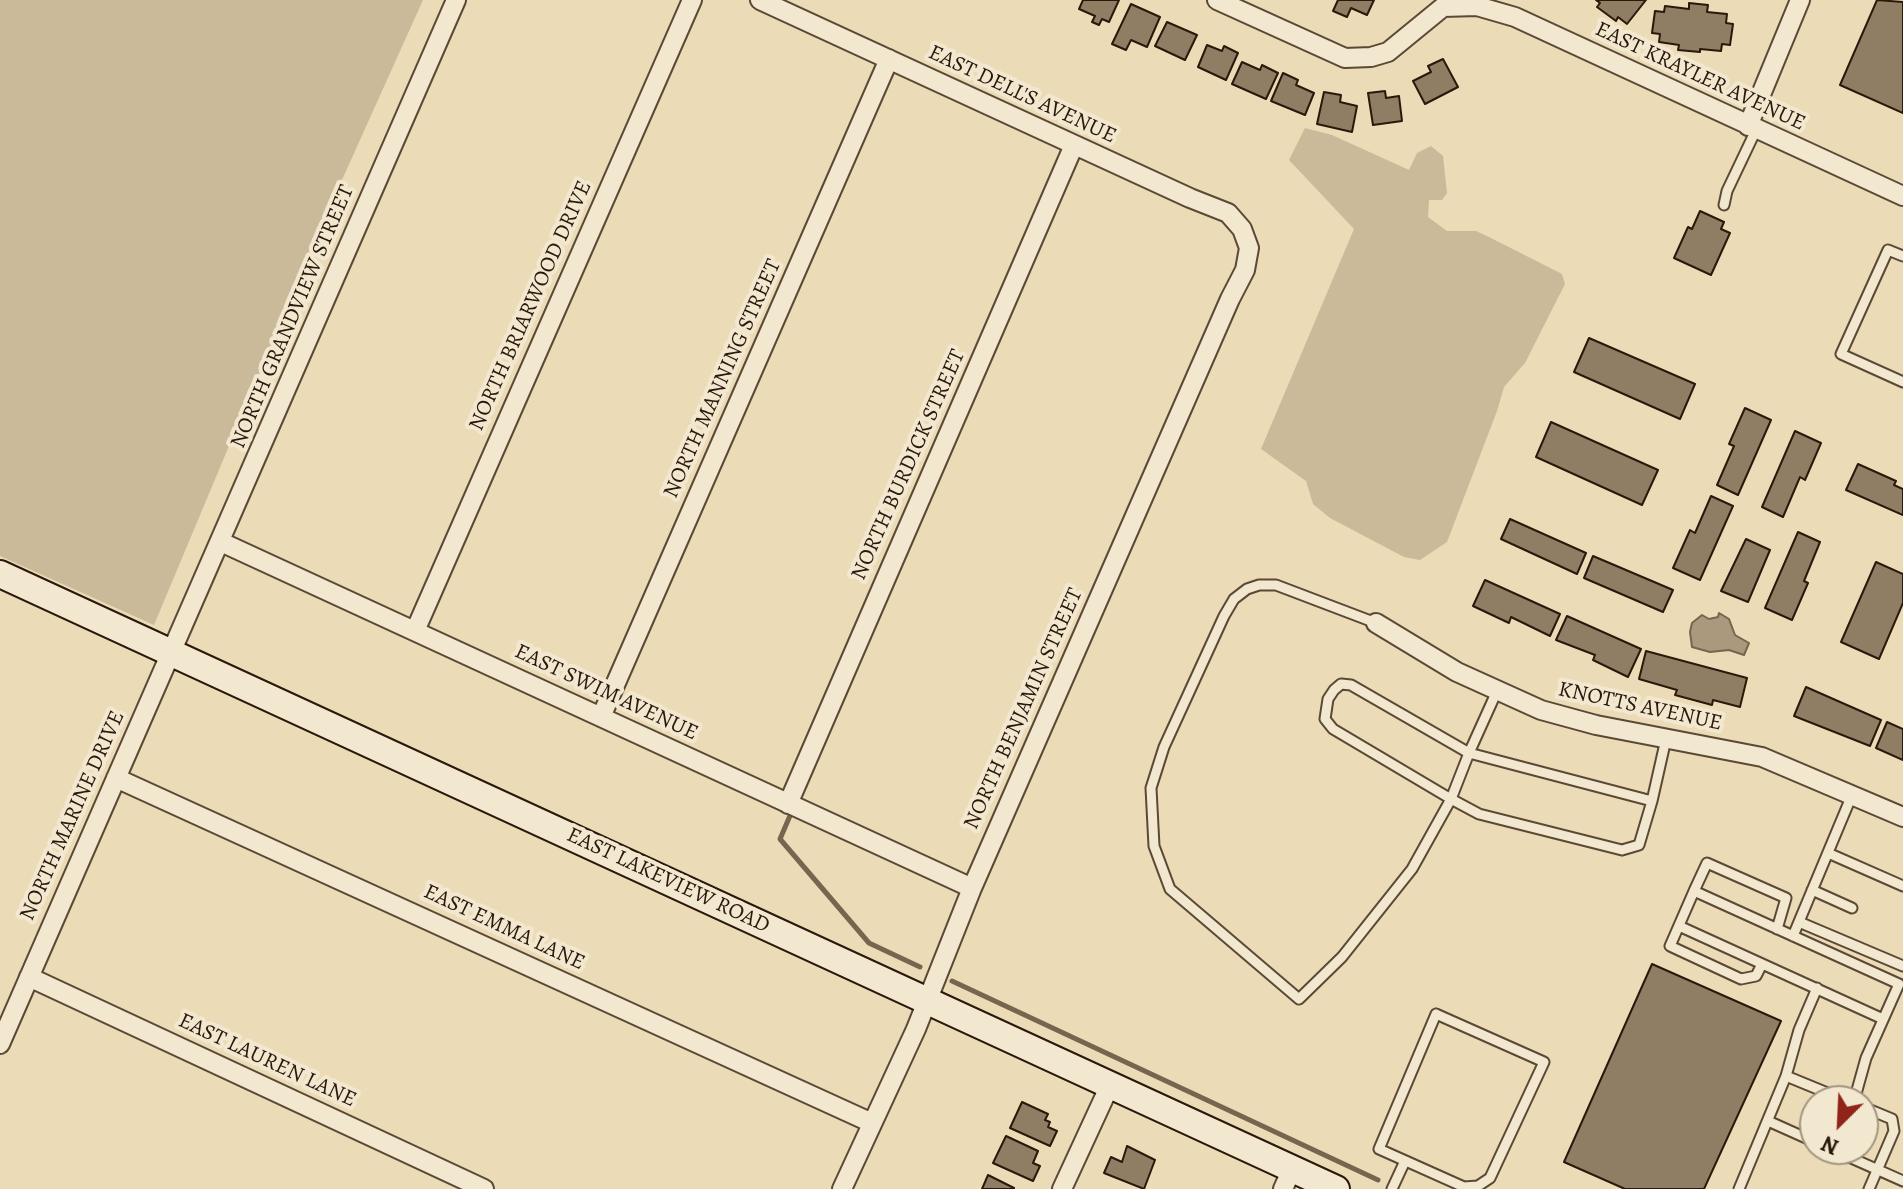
<!DOCTYPE html>
<style>
body{margin:0}
#map{position:relative;width:1903px;height:1189px;overflow:hidden;background:#ebdbb6;font-family:Alegreya,serif}
canvas{display:block}
.north{position:absolute;left:1799px;top:1085px;width:80px;height:80px;box-sizing:border-box;background:#f2e8d0;border:2px solid #a29581;border-radius:50%;rotate:204deg;font-size:22px;font-weight:700;line-height:32px;text-align:center;color:#2b180b}
.north::after{content:'';display:block;margin:auto;width:28px;height:36px;background:#8f2418;clip-path:polygon(50% 0,100% 100%,50% 72%,0 100%)}
</style>
<div id="map">
<canvas width="1903" height="1189"></canvas>
<div class="north">N</div>
</div>
<script>
const g = document.querySelector('canvas').getContext('2d');
g.lineJoin = 'round';
function fillPath(path, color) { g.fillStyle = color; g.fill(path, 'evenodd'); }
const poly = rows => new Path2D(rows.map(r => 'M' + r).join(''));
function strokePath(path, color, width, dash) { g.strokeStyle = color; g.lineWidth = width; g.lineCap = dash ? 'butt' : 'round'; g.setLineDash(dash || []); g.stroke(path); }
function drawText(font, color, halo, rows, align = 'center') {
  g.font = font + ' Alegreya,serif'; g.lineWidth = 8; g.setLineDash([]); g.textBaseline = 'middle'; g.strokeStyle = halo; g.fillStyle = color; for (const [text, x, y, turn = 0] of rows) {
    g.save(); g.translate(x, y); g.rotate((+turn || 0) * Math.PI / 180); g.textAlign = isNaN(turn) ? turn : align; if (halo) g.strokeText(text, 0, 0); g.fillText(text, 0, 0); g.restore();
  }
}
fillPath(poly([
 [0,0,423,0,319,231,154,625,0,556],
 [1305,128,1332,135,1409,170,1417,153,1431,146,1443,156,1447,193,1442,200,1429,200,1428,217,1447,231,1476,231,1489,237,1562,274,1565,284,1525,363,1504,387,1497,411,1447,542,1420,560,1404,557,1330,518,1313,504,1306,481,1261,449,1354,229,1289,160]
]), '#caba99');
const water = poly([
 [1719,613,1729,619,1735,635,1749,643,1744,655,1729,650,1710,652,1692,647,1690,632,1692,623,1702,615,1709,619,1718,617,1719,613]
]);
fillPath(water, '#aa997c');
strokePath(water, '#77654f', 2);
strokePath(poly([
 [792,811,780,839,869,943,920,967],
 [952,981,1378,1180]
]), '#77654f', 5);
const building = poly([
 [1083,0,1119,0,1109,22,1102,19,1099,25,1092,22,1095,16,1079,9,1083,0],
 [1338,0,1374,0,1367,15,1351,8,1347,17,1333,11,1338,0],
 [1596,0,1646,0,1627,24,1618,17,1616,21,1597,7,1600,3,1596,0],
 [1877,0,1903,2,1903,113,1840,85,1877,0],
 [1689,3,1708,5,1707,12,1727,14,1726,23,1733,24,1730,45,1722,44,1721,51,1700,49,1700,52,1678,50,1679,45,1659,42,1660,34,1652,33,1655,11,1664,12,1665,6,1689,9,1689,3],
 [1131,4,1160,17,1147,47,1131,40,1126,50,1112,44,1131,4],
 [1167,22,1197,35,1185,60,1155,46,1167,22],
 [1207,45,1222,51,1224,46,1238,53,1226,80,1198,67,1207,45],
 [1443,59,1458,87,1425,104,1413,81,1431,72,1428,66,1443,59],
 [1242,62,1260,70,1262,65,1278,73,1266,99,1232,84,1242,62],
 [1283,73,1298,80,1296,85,1314,93,1305,115,1271,101,1283,73],
 [1385,91,1386,98,1399,96,1402,121,1373,125,1368,93,1385,91],
 [1324,92,1341,95,1340,102,1357,106,1352,132,1317,124,1324,92],
 [1700,211,1724,222,1721,229,1730,233,1711,275,1674,258,1688,227,1692,229,1700,211],
 [1589,338,1695,384,1680,419,1574,372,1589,338],
 [1745,408,1771,420,1738,495,1717,485,1734,446,1729,444,1745,408],
 [1551,422,1658,470,1642,505,1536,457,1551,422],
 [1795,431,1821,443,1805,480,1800,477,1783,517,1762,507,1795,431],
 [1858,464,1896,481,1894,485,1903,489,1903,515,1846,490,1858,464],
 [1711,496,1733,506,1700,580,1673,568,1690,530,1695,533,1711,496],
 [1510,519,1586,553,1577,574,1501,539,1510,519],
 [1798,532,1820,542,1804,581,1808,583,1792,620,1765,608,1798,532],
 [1746,539,1770,550,1748,602,1721,591,1746,539],
 [1593,556,1673,590,1663,612,1584,578,1593,556],
 [1876,562,1903,574,1903,603,1879,659,1841,642,1876,562],
 [1485,580,1560,614,1550,636,1511,617,1509,623,1473,606,1485,580],
 [1567,616,1641,649,1628,677,1593,660,1595,655,1556,640,1567,616],
 [1646,651,1747,678,1740,707,1713,700,1712,705,1675,695,1677,690,1639,679,1646,651],
 [1806,687,1881,720,1870,746,1794,716,1806,687],
 [1887,722,1903,729,1903,760,1876,748,1887,722],
 [1652,964,1781,1021,1704,1189,1625,1189,1564,1162,1652,964],
 [1022,1102,1048,1114,1045,1120,1050,1122,1048,1127,1057,1131,1050,1146,1010,1128,1022,1102],
 [1006,1136,1038,1151,1033,1163,1040,1166,1033,1181,993,1163,1006,1136],
 [1127,1146,1155,1160,1144,1189,1104,1173,1111,1157,1122,1162,1127,1146],
 [988,1175,1014,1188,1014,1189,982,1189,988,1175]
]);
fillPath(building, '#8f7d64');
strokePath(building, '#2b180b', 2);
const lane = poly([
 [1724,205,1727,191,1756,130],
 [1903,256,1888,250,1841,354,1903,382],
 [1376,623,1276,585,1259,585,1247,589,1234,599,1224,616,1164,747,1151,788,1154,846,1170,889,1299,999,1342,957,1412,869,1451,799,1479,814,1622,850,1639,845,1652,801,1469,753,1351,685,1341,684,1334,690,1328,699,1325,719,1333,729,1451,799,1469,753,1497,691],
 [1652,801,1666,739],
 [1828,853,1903,886],
 [1812,890,1852,908],
 [1694,891,1707,863,1786,898,1777,929],
 [1799,922,1903,966],
 [1679,926,1883,1019],
 [1793,936,1852,795],
 [1762,964,1756,976,1741,979,1670,946,1694,891,1899,984,1866,1058,1854,1101],
 [1436,1014,1544,1062,1490,1178,1478,1186,1464,1187,1379,1149,1436,1014],
 [1786,1076,1799,1030,1817,988],
 [1863,1107,1892,1119,1894,1131,1869,1189],
 [1768,1121,1815,1142],
 [1831,1149,1903,1181],
 [1392,1189,1405,1161],
 [1739,1189,1786,1076,1847,1101]
]);
const street = poly([
 [760,0,1190,198,1228,213,1242,229,1249,248,1245,270,1230,299,972,888,916,1029,842,1189],
 [1217,0,1345,58,1371,57,1388,52,1443,7,1477,6,1515,17,1903,196],
 [1748,126,1800,0],
 [221,542,972,888],
 [1376,623,1457,672,1541,710,1596,725,1762,757,1903,817],
 [415,631,692,0],
 [601,717,889,59],
 [116,778,872,1123],
 [788,804,1074,145],
 [29,977,484,1189],
 [0,1044,456,0],
 [1062,1189,1110,1085],
 [1283,1189,1292,1169]
]);
const secondary = poly([
 [0,574,1336,1189]
]);
strokePath(lane, '#5b4936', 13);
strokePath(street, '#5b4936', 22);
strokePath(secondary, '#2b180b', 30);
strokePath(lane, '#f2e8d0', 9);
strokePath(street, '#f2e8d0', 18);
strokePath(secondary, '#f2e8d0', 26);
drawText('22px', '#2b180b', '#f2e8d0', [
 ["EAST KRAYLER AVENUE",1700,77,25],
 ["EAST DELL'S AVENUE",1022,95,25],
 ["NORTH BRIARWOOD DRIVE",531,306,-66],
 ["NORTH GRANDVIEW STREET",293,317,-67],
 ["NORTH MANNING STREET",723,379,-66],
 ["NORTH BURDICK STREET",909,465,-66],
 ["EAST SWIM AVENUE",606,693,25],
 ["KNOTTS AVENUE",1640,707,12],
 ["NORTH BENJAMIN STREET",1024,709,-66],
 ["NORTH MARINE DRIVE",73,816,-66],
 ["EAST LAKEVIEW ROAD",668,881,25],
 ["EAST EMMA LANE",504,928,25],
 ["EAST LAUREN LANE",267,1061,25]
]);
</script>
